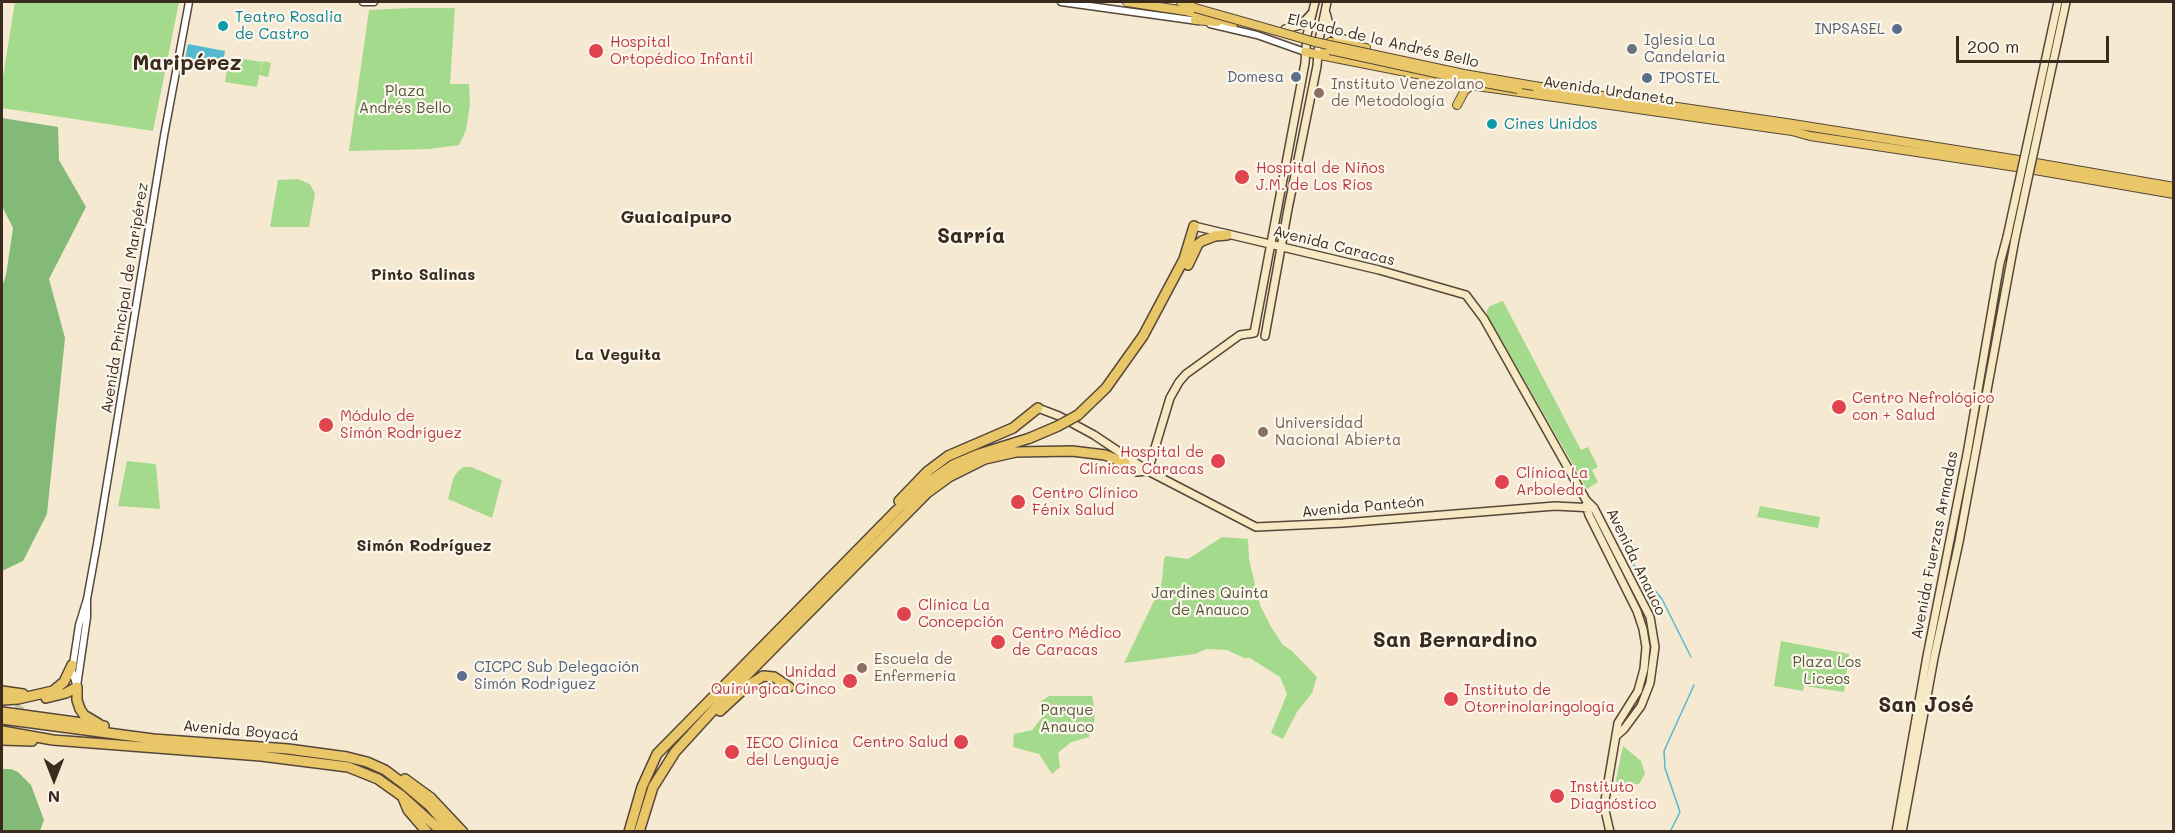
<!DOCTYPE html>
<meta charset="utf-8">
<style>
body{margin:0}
#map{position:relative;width:2175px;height:833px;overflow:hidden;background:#f5e9d2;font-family:Mali,sans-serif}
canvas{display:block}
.frame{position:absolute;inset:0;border:3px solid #3b2a1e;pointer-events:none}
.north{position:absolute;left:24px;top:749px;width:60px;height:60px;-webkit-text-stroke:4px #fbf7ec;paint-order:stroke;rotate:180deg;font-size:16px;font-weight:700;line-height:24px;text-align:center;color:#3b2a1e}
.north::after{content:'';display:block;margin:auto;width:21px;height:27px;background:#3b2a1e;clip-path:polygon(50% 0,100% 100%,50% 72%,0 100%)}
.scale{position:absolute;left:1956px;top:36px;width:153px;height:27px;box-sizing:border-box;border:3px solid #3b2a1e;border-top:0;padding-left:8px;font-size:18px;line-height:21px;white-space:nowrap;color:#3b2a1e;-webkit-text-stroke:4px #fbf7ec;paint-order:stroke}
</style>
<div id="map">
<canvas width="2175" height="833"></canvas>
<div class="frame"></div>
<div class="north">N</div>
<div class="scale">200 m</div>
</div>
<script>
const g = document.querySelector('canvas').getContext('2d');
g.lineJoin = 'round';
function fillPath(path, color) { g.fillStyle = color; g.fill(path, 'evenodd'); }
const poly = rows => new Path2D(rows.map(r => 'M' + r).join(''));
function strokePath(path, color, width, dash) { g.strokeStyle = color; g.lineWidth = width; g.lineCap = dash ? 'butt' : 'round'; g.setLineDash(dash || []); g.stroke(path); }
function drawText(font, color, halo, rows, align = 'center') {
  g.font = font + ' Mali,sans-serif'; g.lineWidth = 4.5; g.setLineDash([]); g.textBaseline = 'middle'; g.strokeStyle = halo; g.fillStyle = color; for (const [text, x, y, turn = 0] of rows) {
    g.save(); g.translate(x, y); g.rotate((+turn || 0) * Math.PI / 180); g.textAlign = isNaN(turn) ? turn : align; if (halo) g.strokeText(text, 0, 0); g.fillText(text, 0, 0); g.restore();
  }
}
fillPath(poly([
 [15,2,179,2,153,131,2,108,2,83],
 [411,8,455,8,450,84,469,84,470,104,466,130,459,145,429,149,349,151,369,10],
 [229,57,262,62,260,74,263,61,271,63,268,77,259,75,257,87,225,82],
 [298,179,310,184,315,194,309,227,270,227,278,180],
 [1503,301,1581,450,1588,447,1598,467,1592,470,1598,482,1587,489,1487,315,1487,310,1490,306],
 [127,461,156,464,160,509,118,506],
 [464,467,471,467,502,480,492,518,448,499,453,479,458,471],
 [1760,506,1820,517,1818,528,1757,517],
 [1222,537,1248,539,1249,559,1260,605,1270,625,1282,644,1292,651,1317,677,1312,693,1297,712,1283,739,1271,733,1287,694,1283,684,1280,677,1250,658,1244,658,1227,650,1206,649,1195,654,1124,663,1155,599,1162,581,1164,559,1166,556,1188,559],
 [1781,641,1849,654,1844,692,1804,686,1803,691,1774,686],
 [1049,696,1092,696,1095,710,1094,722,1089,737,1071,742,1058,753,1060,767,1052,774,1039,754,1013,747,1014,734,1032,730,1044,715,1040,702],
 [1623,746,1641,761,1645,774,1639,784,1615,785]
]), '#a4da8b');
fillPath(poly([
 [2,118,58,127,59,160,86,207,49,279,65,338,47,514,23,561,2,571,2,287,6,275,13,228,2,206],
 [2,769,11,769,18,772,31,785,44,820,40,831,2,831]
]), '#83ba77');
fillPath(poly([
 [188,44,225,51,222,68,212,66,211,63,185,59]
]), '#52b9d0');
strokePath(poly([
 [1614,521,1633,564,1662,599,1691,657],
 [1670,832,1680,812,1665,768,1664,751,1694,685]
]), '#52b9d0', 1.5);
strokePath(poly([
 [2,736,21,705]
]), '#d0c3ae', 9, [9, 4.5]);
const tertiary = poly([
 [363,2,374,2],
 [1061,2,1198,21],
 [1210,24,1257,35,1305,52],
 [77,686,87,617,87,601],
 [77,687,72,671,79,625,87,599,97,544,164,136,189,2]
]);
const secondary = poly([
 [1326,13,1330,28,1336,36,1355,43],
 [1285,29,1301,25,1312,13],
 [1194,226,1379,270,1466,295,1484,319,1586,500,1594,508,1650,617,1655,647,1650,683,1641,706,1624,729,1616,736],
 [1265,336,1288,209,1317,66,1319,40,1327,2],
 [1038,408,1059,416,1094,435,1148,471,1256,527,1343,523,1555,506,1594,508],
 [1125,463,1137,472,1148,471],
 [1148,471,1170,398,1179,382,1186,374,1233,340,1240,335,1254,333,1305,63,1307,35,1315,2],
 [1586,505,1589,515,1637,611,1643,629,1646,647,1644,669,1638,691,1618,723,1604,806,1610,832],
 [1896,832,1927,656,1967,454,2000,263,2007,237],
 [1902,832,1934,658,1959,542,2015,239]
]);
const primary = poly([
 [1127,2,1186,11,1234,23],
 [1181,2,1195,8],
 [1195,20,1217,22],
 [1305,52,1477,86,1792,131,1810,136,2023,168],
 [1330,57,1326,54,1324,49,1330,42,1366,48],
 [1534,86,1793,124,2025,161],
 [1457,105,1465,90,1471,86,1475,86],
 [2030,162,2174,187],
 [2029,169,2174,194]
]);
const motorway = poly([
 [1188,265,1198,244,1202,241,1215,236,1227,235],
 [1078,415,1106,388,1143,336,1184,259,1194,226],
 [899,501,928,471,948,456,1013,428,1038,408],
 [77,687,77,700,80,709,84,715,99,724],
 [2,691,23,694],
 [46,698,66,693,77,687],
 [2,700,18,699,53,691,64,682,72,665],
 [720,711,746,687,763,676,774,677,789,687],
 [2,712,104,726],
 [2,719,153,739,288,749,347,757,367,762,385,770,405,785,430,806,452,832],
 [2,731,53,740,261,756,348,767,378,779,402,796,442,832],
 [2,740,32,741],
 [405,779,431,798,463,832],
 [403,798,408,810,427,832],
 [629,832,642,787,657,754,897,510,920,488,953,465,979,454,1030,438],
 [639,832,653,787,675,752,728,694,927,493,949,477,985,459,1016,452,1072,451,1105,455,1125,463]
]);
strokePath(tertiary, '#574739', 9);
strokePath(secondary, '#574739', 10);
strokePath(primary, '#574739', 10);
strokePath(motorway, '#574739', 12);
strokePath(tertiary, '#fff', 6);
strokePath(secondary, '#f6e9c3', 7);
strokePath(primary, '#e9c769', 8);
strokePath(motorway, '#e9c769', 9);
const secondaryBridge = poly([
 [2007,237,2058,2],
 [2015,239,2066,2]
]);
const primaryBridge = poly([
 [1195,8,1315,42,1464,74,1534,86],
 [1330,50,1463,79,1518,89]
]);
const motorwayBridge = poly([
 [1030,438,1058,426,1078,415]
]);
strokePath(secondaryBridge, '#574739', 10, []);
strokePath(primaryBridge, '#574739', 10, []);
strokePath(motorwayBridge, '#574739', 12, []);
strokePath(secondaryBridge, '#f6e9c3', 7);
strokePath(primaryBridge, '#e9c769', 8);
strokePath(motorwayBridge, '#e9c769', 9);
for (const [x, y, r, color] of [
 [223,26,6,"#0f9aa8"],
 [1897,29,6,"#5c6f8a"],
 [1632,49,6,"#6b7280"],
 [596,51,8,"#e0444e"],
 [1296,77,6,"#5c6f8a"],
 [1647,78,6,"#5c6f8a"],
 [1319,93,6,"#8d6e63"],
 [1492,124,6,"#0f9aa8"],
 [1242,177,8,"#e0444e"],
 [1839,407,8,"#e0444e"],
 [326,425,8,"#e0444e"],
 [1263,432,6,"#8d6e63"],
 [1218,461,8,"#e0444e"],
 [1502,482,8,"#e0444e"],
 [1018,502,8,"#e0444e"],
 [904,614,8,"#e0444e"],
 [998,642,8,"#e0444e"],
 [862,668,6,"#8d6e63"],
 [462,676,6,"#5c6f8a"],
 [850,681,8,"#e0444e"],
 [1451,699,8,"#e0444e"],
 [961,742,8,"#e0444e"],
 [732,752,8,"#e0444e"],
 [1557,796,8,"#e0444e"]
]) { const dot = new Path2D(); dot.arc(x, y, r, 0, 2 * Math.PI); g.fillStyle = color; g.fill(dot); strokePath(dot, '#fbf7ec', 2); }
drawText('15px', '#0d838f', '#fbf7ec', [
 ["Teatro Rosalia",235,17],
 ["de Castro",235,34],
 ["Cines Unidos",1504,124]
], 'left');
drawText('15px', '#4e5e75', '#fbf7ec', [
 ["INPSASEL",1885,29],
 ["Domesa",1284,77],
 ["IPOSTEL",1659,78,"left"],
 ["CICPC Sub Delegación",474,667,"left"],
 ["Simón Rodríguez",474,684,"left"]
], 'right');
drawText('15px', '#5b616d', '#fbf7ec', [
 ["Iglesia La",1644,40],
 ["Candelaria",1644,57]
], 'left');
drawText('15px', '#3b2a1e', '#fbf7ec', [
 ["Elevado de la Andrés Bello",1383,41,13],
 ["Avenida Urdaneta",1609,91,8],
 ["Avenida Caracas",1334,246,14],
 ["Avenida Principal de Maripérez",125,298,-81],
 ["Avenida Panteón",1363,507,-5],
 ["Avenida Fuerzas Armadas",1935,545,-79],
 ["Avenida Anauco",1636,562,64],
 ["Avenida Boyacá",241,731,5]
]);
drawText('15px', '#be3a42', '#fbf7ec', [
 ["Hospital",610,42],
 ["Ortopédico Infantil",610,59],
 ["Hospital de Niños",1256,168],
 ["J.M. de Los Ríos",1256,185],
 ["Centro Nefrológico",1852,398],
 ["con + Salud",1852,415],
 ["Módulo de",340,416],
 ["Simón Rodríguez",340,433],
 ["Hospital de",1204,452,"right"],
 ["Clínicas Caracas",1204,469,"right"],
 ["Clínica La",1516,473],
 ["Arboleda",1516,490],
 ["Centro Clínico",1032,493],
 ["Fénix Salud",1032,510],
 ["Clínica La",918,605],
 ["Concepción",918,622],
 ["Centro Médico",1012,633],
 ["de Caracas",1012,650],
 ["Unidad",836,672,"right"],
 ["Quirúrgica Cinco",836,689,"right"],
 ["Instituto de",1464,690],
 ["Otorrinolaringología",1464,707],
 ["Centro Salud",948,742,"right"],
 ["IECO Clínica",746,743],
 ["del Lenguaje",746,760],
 ["Instituto",1570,787],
 ["Diagnóstico",1570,804]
], 'left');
drawText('15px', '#785e54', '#fbf7ec', [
 ["Instituto Venezolano",1331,84],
 ["de Metodología",1331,101],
 ["Universidad",1275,423],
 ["Nacional Abierta",1275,440],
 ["Escuela de",874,659],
 ["Enfermería",874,676]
], 'left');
drawText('15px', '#555639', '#fbf7ec', [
 ["Plaza",405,91],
 ["Andrés Bello",405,108],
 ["Jardines Quinta",1210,593],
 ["de Anauco",1210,610],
 ["Plaza Los",1827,662],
 ["Liceos",1827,679],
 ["Parque",1067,710],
 ["Anauco",1067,727]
]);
drawText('bold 16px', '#3b2a1e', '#fbf7ec', [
 ["Pinto Salinas",423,275],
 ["La Veguita",618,355],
 ["Simón Rodríguez",424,546]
]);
drawText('bold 18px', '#3b2a1e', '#fbf7ec', [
 ["Guaicaipuro",676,217]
]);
drawText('bold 21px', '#3b2a1e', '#fbf7ec', [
 ["Maripérez",187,64],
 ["Sarría",971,237],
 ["San Bernardino",1455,641],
 ["San José",1926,706]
]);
</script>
